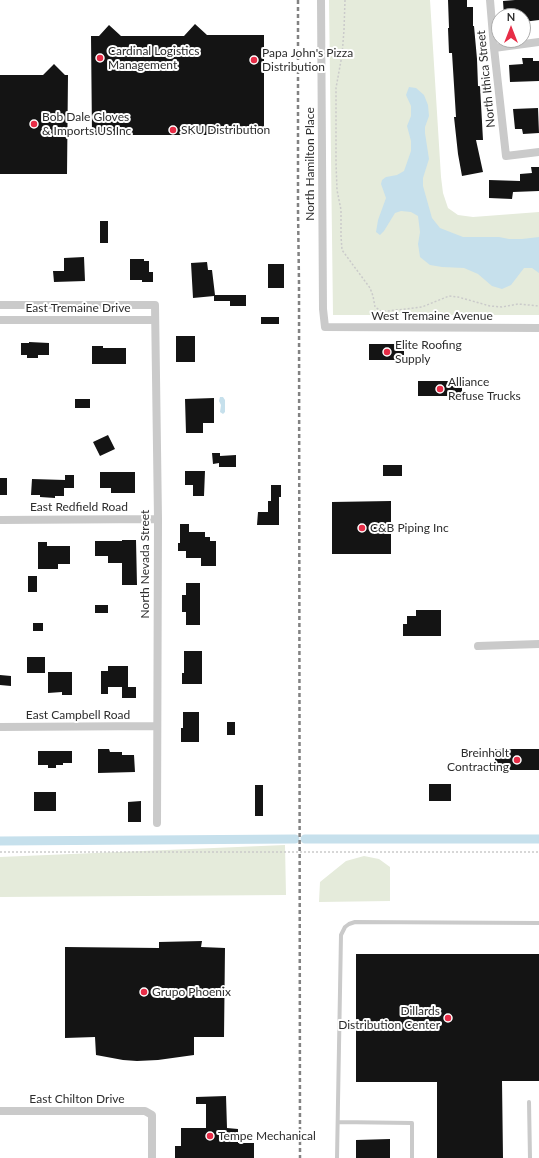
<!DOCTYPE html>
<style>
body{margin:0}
#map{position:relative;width:539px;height:1158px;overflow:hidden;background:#fff;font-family:Lato,sans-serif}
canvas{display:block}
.north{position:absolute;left:491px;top:8px;width:40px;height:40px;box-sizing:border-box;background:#fff;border:1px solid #ababab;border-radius:50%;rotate:0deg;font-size:11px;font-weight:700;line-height:16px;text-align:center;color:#2d2d2d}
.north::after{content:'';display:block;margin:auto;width:14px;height:18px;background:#e72d47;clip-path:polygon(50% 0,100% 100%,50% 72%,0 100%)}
</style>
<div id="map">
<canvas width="539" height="1158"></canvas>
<div class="north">N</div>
</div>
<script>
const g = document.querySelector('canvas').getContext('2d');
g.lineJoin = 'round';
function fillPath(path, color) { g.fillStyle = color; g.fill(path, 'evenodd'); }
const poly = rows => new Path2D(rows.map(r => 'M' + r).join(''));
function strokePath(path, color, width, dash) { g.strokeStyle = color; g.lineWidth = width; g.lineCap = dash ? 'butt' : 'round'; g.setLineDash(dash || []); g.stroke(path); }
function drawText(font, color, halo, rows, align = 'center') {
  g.font = font + ' Lato,sans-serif'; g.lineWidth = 4; g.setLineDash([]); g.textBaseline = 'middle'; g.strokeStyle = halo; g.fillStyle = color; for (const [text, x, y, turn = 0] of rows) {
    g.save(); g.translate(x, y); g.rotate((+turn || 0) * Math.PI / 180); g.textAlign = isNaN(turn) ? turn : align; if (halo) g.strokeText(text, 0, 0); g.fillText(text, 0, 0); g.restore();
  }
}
fillPath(poly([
 [329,0,430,0,441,177,443,193,448,208,458,215,473,217,539,212,539,315,333,315],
 [285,845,286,895,0,897,0,857],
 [364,856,379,859,390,867,390,901,319,902,320,882,346,861]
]), '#e5ebdb');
fillPath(poly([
 [409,87,416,88,424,95,428,105,429,116,425,127,425,133,429,159,423,178,423,186,432,218,440,228,463,237,499,237,509,239,522,239,539,237,539,273,532,268,524,268,511,285,502,289,492,286,478,274,464,268,442,267,430,265,420,257,418,244,420,232,418,216,411,212,401,211,395,213,384,231,380,235,376,232,378,220,386,198,381,184,382,180,386,177,397,175,404,171,411,151,411,141,407,126,411,116,411,106,406,95],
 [220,397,223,397,225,400,225,412,223,414,220,412,221,405,219,401]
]), '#c6e0ec');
strokePath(poly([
 [305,839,539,839],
 [0,841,295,839]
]), '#c6e0ec', 9);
fillPath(poly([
 [448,0,467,0,467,7,473,7,473,26,474,26,477,59,478,86,480,86,483,140,476,140,483,172,462,176,458,154,454,117,456,117,452,53,449,53,448,28,449,28],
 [515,0,539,0,539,20,523,22,523,16,504,16,503,1],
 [195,24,207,35,264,35,264,135,92,135,91,36,99,36,109,25,121,36,184,36],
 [522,58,533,58,533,61,539,61,539,81,510,82,509,65,523,64],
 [54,64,65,75,68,75,67,174,0,174,0,75,43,75],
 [538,108,539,133,523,134,522,129,515,129,513,109],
 [531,167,539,167,539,191,513,192,512,199,489,198,489,180,520,181,520,174,532,173],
 [100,221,108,221,108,243,100,243],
 [84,257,85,281,54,282,53,271,64,271,64,258],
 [130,259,144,259,144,261,149,261,149,272,153,272,153,282,142,282,142,280,130,280],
 [207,262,208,270,212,270,215,295,246,295,246,306,230,306,230,301,214,301,214,296,193,298,191,263],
 [268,264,284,264,284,288,268,288],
 [261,317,279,317,279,324,261,324],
 [176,336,195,336,195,362,176,362],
 [29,342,49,343,49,355,38,355,38,358,27,358,27,355,21,355,21,343,29,343],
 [369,344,404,344,404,360,369,360],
 [92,346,103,346,103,348,126,348,126,364,92,364],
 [418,381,462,381,462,396,418,396],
 [214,398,214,423,203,423,203,433,186,433,185,399],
 [75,399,90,399,90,408,75,408],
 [108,435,115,449,100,456,93,442],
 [212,453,220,453,220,456,236,455,236,467,219,467,219,463,213,464],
 [383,465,402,465,402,476,383,476],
 [185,471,205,471,204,496,193,496,193,485,185,485],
 [100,472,135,472,135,493,111,493,111,488,100,488],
 [65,475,74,475,74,488,64,488,64,496,55,496,55,498,40,497,40,495,31,495,32,479,65,480],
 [0,478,7,478,7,495,0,495],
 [271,485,281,485,281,497,279,497,279,525,257,525,258,512,268,512,268,501,271,501],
 [391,501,391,554,332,554,332,502],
 [180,524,189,524,189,532,205,532,205,537,210,537,210,541,216,541,216,566,201,566,201,558,186,558,186,551,178,551,178,543,180,543],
 [122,540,136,540,137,585,122,585,122,563,108,563,108,556,95,556,95,541,122,541],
 [38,542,47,542,47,546,70,546,70,564,58,564,58,569,38,569],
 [28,576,37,576,37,592,28,592],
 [186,583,200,583,200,625,186,625,186,612,182,612,182,595,186,595],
 [95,605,108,605,108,613,95,613],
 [416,610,441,610,441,636,403,636,403,624,407,624,407,616,416,616],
 [33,623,43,623,43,631,33,631],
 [184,651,202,651,202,684,182,684,182,673,184,673],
 [27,657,45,657,45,673,27,673],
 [108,666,128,666,128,687,108,687,108,694,101,694,101,671,108,671],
 [48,672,72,672,72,695,62,695,62,692,48,693],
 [0,675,11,676,11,686,0,685],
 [122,687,136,687,136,698,122,698],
 [183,712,199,712,199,742,181,742,181,728,183,728],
 [227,722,235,722,235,735,227,735],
 [98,749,109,749,110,752,122,752,122,755,134,755,135,772,98,773],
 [495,749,539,749,539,770,495,770],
 [38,751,72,751,72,763,63,763,63,765,56,765,56,768,48,768,48,765,38,765],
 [429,784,451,784,451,801,429,801],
 [255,785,263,785,263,816,255,816],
 [34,792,56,792,56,811,34,811],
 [141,801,141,822,128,822,128,802],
 [202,941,201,947,225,948,224,1037,194,1037,194,1055,158,1060,137,1061,123,1060,96,1055,95,1037,65,1038,65,947,159,948,159,942],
 [356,954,539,954,539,1081,502,1081,503,1158,437,1158,437,1082,356,1082],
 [226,1096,227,1128,238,1129,238,1143,254,1143,254,1158,175,1158,175,1146,181,1146,181,1128,206,1128,206,1104,196,1104,196,1097],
 [390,1139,390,1158,356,1158,356,1140]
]), '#141414');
strokePath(poly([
 [345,0,344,30,342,55,336,88,336,163,337,190,341,210,341,236,342,250,370,288,373,296,375,307,381,311,388,311,422,307,449,296,458,297,490,306,502,307,518,304,539,306],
 [0,852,539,852]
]), '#cacaca', 1.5, [2, 2]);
strokePath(poly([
 [529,1102,530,1158],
 [338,1122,412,1123,412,1158],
 [337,1158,341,935,345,927,349,924,355,922,539,923]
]), '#cacaca', 4);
strokePath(poly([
 [321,0,323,309,325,327,539,328],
 [490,0,494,48,506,156,539,152],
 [494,48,539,42],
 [0,305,155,305,158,519,157,823],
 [0,320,155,320],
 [0,520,158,519],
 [478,646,539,644],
 [0,727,157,726],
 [0,1111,145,1111,152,1115,152,1158]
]), '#cacaca', 8);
strokePath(poly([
 [298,0,298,210,299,283,300,1158]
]), '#828282', 2.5, [4, 3]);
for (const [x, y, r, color] of [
 [100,58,4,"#e72d47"],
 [254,60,4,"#e72d47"],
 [34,124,4,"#e72d47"],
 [173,130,4,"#e72d47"],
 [387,352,4,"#e72d47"],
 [440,389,4,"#e72d47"],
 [362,528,4,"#e72d47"],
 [517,760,4,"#e72d47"],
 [144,992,4,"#e72d47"],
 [448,1018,4,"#e72d47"],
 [210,1136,4,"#e72d47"]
]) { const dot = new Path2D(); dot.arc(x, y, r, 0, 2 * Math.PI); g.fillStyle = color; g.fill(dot); strokePath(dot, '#fff', 1.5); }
drawText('12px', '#2d2d2d', '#fff', [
 ["Cardinal Logistics",108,51],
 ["Management",108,65],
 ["Papa John's Pizza",262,53],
 ["Distribution",262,67],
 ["Bob Dale Gloves",42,117],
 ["& Imports US Inc",42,131],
 ["SKU Distribution",181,130],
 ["Elite Roofing",395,345],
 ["Supply",395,359],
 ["Alliance",448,382],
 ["Refuse Trucks",448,396],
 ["C&B Piping Inc",370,528],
 ["Breinholt",509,753,"right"],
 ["Contracting",509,767,"right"],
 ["Grupo Phoenix",152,992],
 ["Dillards",440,1011,"right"],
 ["Distribution Center",440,1025,"right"],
 ["Tempe Mechanical",218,1136]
], 'left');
drawText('12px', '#2d2d2d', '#fff', [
 ["North Ithica Street",486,79,-96],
 ["North Hamilton Place",310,164,-90],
 ["East Tremaine Drive",78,308],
 ["West Tremaine Avenue",432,316],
 ["East Redfield Road",79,507],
 ["North Nevada Street",145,564,-90],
 ["East Campbell Road",78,715],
 ["East Chilton Drive",77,1099]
]);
</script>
